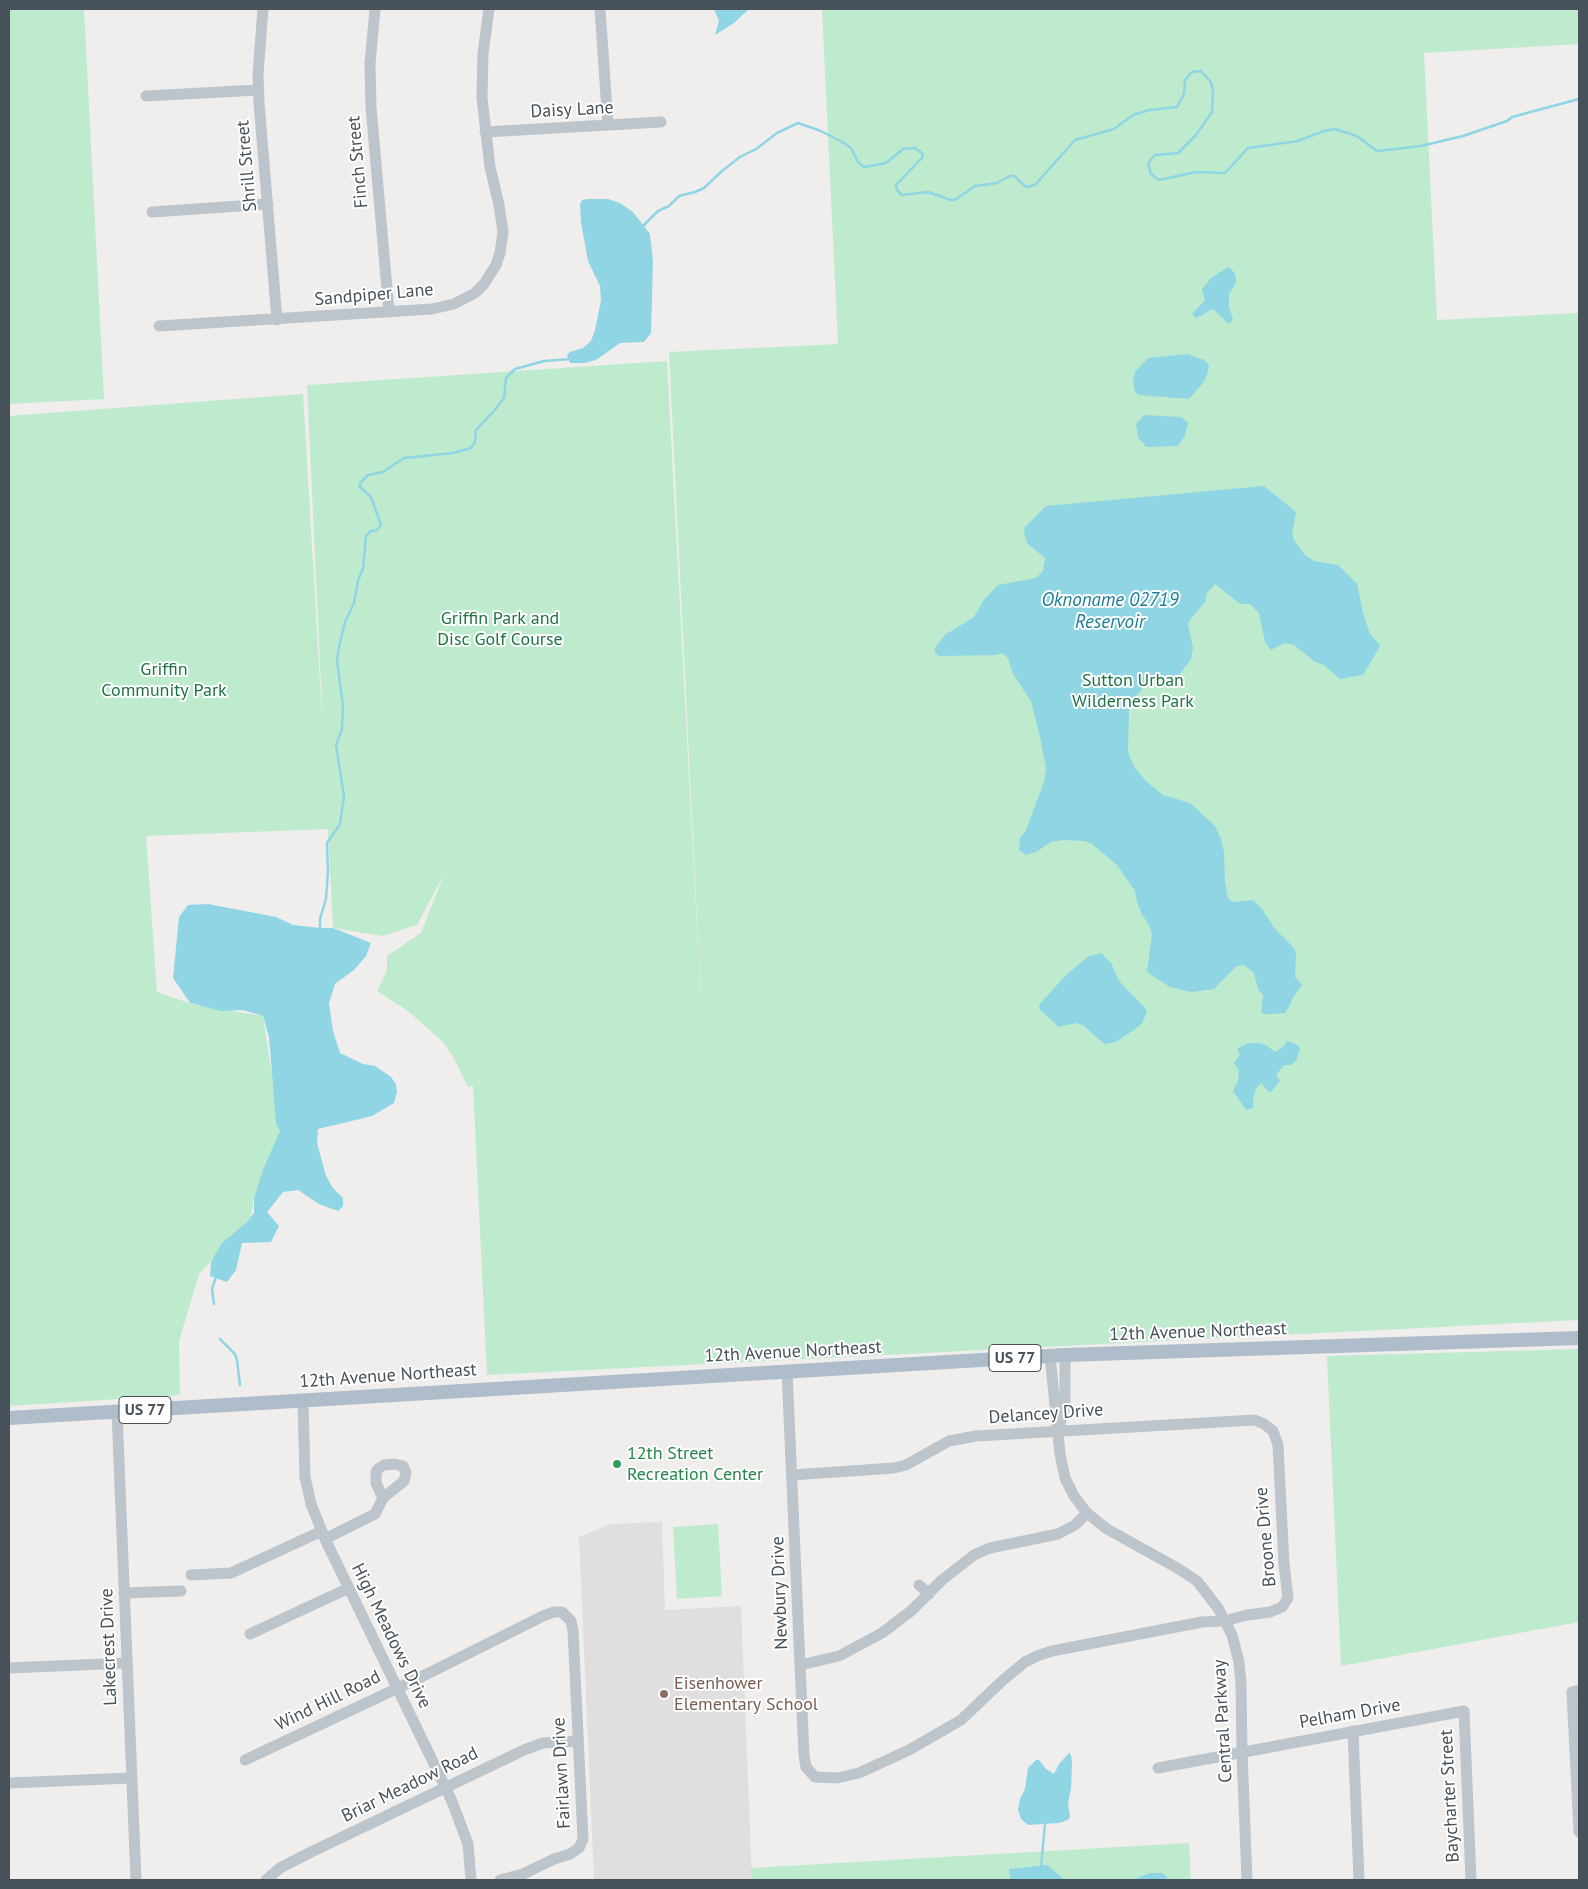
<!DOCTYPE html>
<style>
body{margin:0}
#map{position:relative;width:1588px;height:1889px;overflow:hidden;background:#f0eded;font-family:"PT Sans",sans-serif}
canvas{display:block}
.frame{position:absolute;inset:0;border:10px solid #475159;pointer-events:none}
</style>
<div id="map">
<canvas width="1588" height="1889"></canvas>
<div class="frame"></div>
</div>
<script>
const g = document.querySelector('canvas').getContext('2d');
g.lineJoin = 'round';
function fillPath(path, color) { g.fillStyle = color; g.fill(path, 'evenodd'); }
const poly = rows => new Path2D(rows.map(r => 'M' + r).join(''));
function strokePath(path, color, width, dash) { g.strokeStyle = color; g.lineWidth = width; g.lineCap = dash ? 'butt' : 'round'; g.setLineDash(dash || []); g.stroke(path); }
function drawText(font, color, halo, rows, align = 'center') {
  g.font = font + ' "PT Sans",sans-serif'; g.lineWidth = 4; g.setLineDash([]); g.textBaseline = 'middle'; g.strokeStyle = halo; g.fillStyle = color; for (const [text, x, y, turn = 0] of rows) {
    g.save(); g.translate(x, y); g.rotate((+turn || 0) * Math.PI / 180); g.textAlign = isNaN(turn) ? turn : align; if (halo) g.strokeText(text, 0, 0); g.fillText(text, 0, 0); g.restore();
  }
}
fillPath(poly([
 [662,1522,665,1610,741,1606,752,1880,594,1880,579,1537,610,1524]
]), '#e0dede');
fillPath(poly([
 [9,9,84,9,104,399,9,404],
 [822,9,1579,9,1579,44,1424,53,1437,320,1579,313,1579,1320,487,1375,473,1086,468,1087,453,1057,443,1042,433,1033,408,1011,377,991,387,970,387,956,421,933,444,874,417,925,383,936,333,928,328,829,146,836,157,992,195,1005,263,1016,280,1131,254,1198,251,1217,199,1274,179,1341,180,1395,9,1406,9,416,303,394,324,750,307,385,667,361,704,1060,669,352,838,344],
 [1579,1349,1579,1622,1341,1666,1327,1356],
 [718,1524,722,1596,677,1599,673,1527],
 [1189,1843,1191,1880,752,1880,751,1868]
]), '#beeace');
fillPath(poly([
 [714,9,749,9,734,23,715,35,719,21],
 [588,199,608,199,620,203,633,212,650,234,653,261,651,333,644,342,620,343,596,360,584,363,570,363,567,355,570,352,583,348,591,341,595,330,601,300,600,286,588,261,581,222,580,204,582,200],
 [1228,267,1234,272,1236,278,1236,283,1229,294,1229,307,1233,320,1229,324,1213,309,1196,318,1192,314,1205,300,1202,289,1204,287,1211,278],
 [1188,354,1204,360,1209,365,1207,375,1203,383,1189,399,1139,395,1135,392,1133,381,1135,372,1148,358],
 [1144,415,1181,417,1188,423,1185,435,1178,446,1146,447,1138,437,1136,424],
 [1264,486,1296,512,1292,533,1294,540,1305,555,1314,561,1338,565,1357,584,1364,617,1370,634,1380,645,1379,648,1363,675,1340,679,1324,665,1315,662,1294,645,1285,643,1271,650,1265,642,1259,613,1250,604,1240,604,1215,584,1207,593,1205,602,1190,620,1188,624,1193,648,1191,659,1182,671,1180,674,1168,679,1147,682,1131,703,1129,710,1128,752,1134,767,1147,782,1163,795,1190,803,1215,826,1221,839,1224,852,1225,882,1228,898,1233,902,1253,900,1262,909,1275,929,1293,947,1296,953,1295,977,1302,985,1292,999,1291,1003,1285,1013,1270,1014,1263,1014,1261,1011,1263,995,1258,989,1254,973,1244,965,1237,966,1214,989,1192,992,1170,987,1147,972,1152,934,1148,923,1142,915,1137,902,1135,891,1117,865,1092,844,1084,841,1064,840,1051,842,1036,852,1026,855,1019,850,1020,838,1026,830,1044,782,1046,769,1041,741,1031,701,1013,674,1008,658,1002,653,996,655,939,656,935,653,935,648,945,635,974,617,983,601,998,585,1036,578,1043,571,1045,558,1027,543,1024,531,1025,527,1046,506],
 [208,904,276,917,293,925,321,928,333,928,371,943,366,956,354,970,335,984,329,1003,333,1031,340,1053,363,1064,375,1066,391,1077,396,1084,397,1092,394,1103,372,1116,318,1129,317,1143,326,1176,333,1188,343,1198,343,1206,338,1211,319,1204,298,1190,283,1192,267,1212,279,1226,271,1242,242,1243,236,1270,227,1282,210,1276,211,1262,222,1243,247,1222,254,1213,254,1198,263,1170,280,1131,276,1123,269,1037,263,1016,243,1010,221,1011,190,1003,173,978,179,917,188,905],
 [1101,953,1111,963,1119,981,1145,1008,1147,1012,1142,1023,1135,1029,1116,1042,1104,1044,1083,1025,1076,1023,1059,1027,1040,1010,1039,1005,1065,976,1089,956],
 [1287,1041,1298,1045,1300,1049,1296,1061,1290,1065,1284,1065,1276,1075,1280,1081,1270,1093,1261,1083,1256,1089,1253,1099,1253,1108,1246,1110,1233,1091,1238,1081,1239,1071,1234,1063,1240,1055,1237,1049,1248,1043,1258,1043,1266,1045,1275,1052,1283,1047],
 [1069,1753,1071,1755,1072,1762,1071,1789,1068,1803,1070,1817,1068,1820,1059,1823,1028,1825,1021,1819,1018,1810,1020,1799,1025,1789,1028,1768,1036,1760,1039,1760,1046,1769,1054,1774,1059,1764],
 [1047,1865,1065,1880,1010,1880,1009,1869],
 [1150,1873,1162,1873,1167,1877,1166,1880,1132,1880]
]), '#8fd5e3');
strokePath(poly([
 [641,228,658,211,669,206,679,196,695,192,704,188,722,171,740,157,756,149,777,133,798,123,821,131,844,143,851,148,858,162,864,167,886,163,903,149,915,148,923,154,922,158,896,185,897,190,902,195,928,192,951,200,955,200,975,186,997,183,1010,176,1014,176,1026,187,1035,185,1075,140,1114,129,1133,115,1149,110,1177,107,1184,94,1185,80,1192,72,1201,71,1211,82,1213,92,1212,112,1196,135,1178,153,1155,155,1148,163,1151,174,1159,180,1196,172,1225,173,1248,148,1298,141,1324,131,1335,129,1357,136,1377,151,1421,146,1463,136,1507,121,1512,117,1579,99],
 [320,930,320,919,326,899,328,871,327,843,340,824,344,796,336,745,342,729,343,705,337,661,339,647,345,622,354,603,358,580,363,569,366,536,371,531,377,530,381,525,371,497,360,487,360,483,368,475,383,472,404,458,453,453,471,448,475,442,476,430,494,411,504,398,506,378,515,369,544,361,571,359],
 [214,1304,212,1289,217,1274],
 [220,1339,235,1354,237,1360,240,1385],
 [1041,1867,1045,1824]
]), '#8fd5e3', 2.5);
strokePath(poly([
 [263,9,258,74,259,103,277,320],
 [375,9,370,64,371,107,389,312],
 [600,9,608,125],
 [146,96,258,90],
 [485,132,661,122],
 [152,212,268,204],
 [159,326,432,309,454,304,475,293,484,284,496,265,500,253,503,232,499,205,490,167,482,98,483,53,489,9],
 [1050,1356,1060,1454,1065,1478,1074,1496,1087,1513,1107,1529,1179,1569,1197,1581,1218,1608,1232,1635,1239,1662,1241,1683,1242,1752,1247,1880],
 [787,1371,804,1755,806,1767,815,1777,837,1778,859,1773,909,1750,961,1720,1002,1681,1025,1662,1037,1656,1052,1651,1202,1622,1225,1621,1247,1615,1270,1612,1282,1607,1288,1598,1284,1564,1278,1445,1273,1431,1264,1424,1255,1420,976,1436,949,1441,906,1465,894,1468,792,1475],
 [303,1401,305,1477,311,1504,325,1539,451,1799,468,1844,471,1880],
 [117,1412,136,1880],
 [1059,1427,1065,1405,1065,1355],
 [325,1539,375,1514,383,1498,404,1481,406,1473,403,1466,395,1464,384,1465,378,1469,376,1472,376,1483,383,1498],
 [191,1575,231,1573,322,1531],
 [919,1585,929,1594],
 [124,1593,181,1591],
 [250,1634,349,1588],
 [800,1665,839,1656,882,1633,911,1611,942,1580,974,1555,990,1548,1058,1534,1075,1525,1087,1513],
 [9,1668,127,1663],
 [1579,1690,1572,1692,1579,1832],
 [1353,1731,1359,1880],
 [245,1760,413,1681,545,1615,554,1612,562,1612,571,1621,573,1631,583,1839,579,1848,570,1854,554,1859,523,1874,500,1880],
 [1158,1768,1464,1711,1471,1880],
 [9,1783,131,1778],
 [266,1880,280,1868,309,1853,524,1750,543,1743,578,1741]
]), '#bcc5cb', 11);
strokePath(poly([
 [9,1418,1065,1355,1579,1338]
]), '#afbdca', 14);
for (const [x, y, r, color] of [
 [617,1464,5,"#2e9e5b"],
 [664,1694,5,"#8d6e63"]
]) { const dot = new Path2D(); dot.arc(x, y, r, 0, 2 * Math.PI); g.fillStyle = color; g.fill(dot); strokePath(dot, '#fff', 2); }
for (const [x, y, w] of [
 [1015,1358,52],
 [145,1410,52]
]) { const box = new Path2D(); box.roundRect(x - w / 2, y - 13.5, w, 27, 4); g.fillStyle = '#fff'; g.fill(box); strokePath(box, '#475159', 1); }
drawText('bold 16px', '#475159', null, [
 ["US 77",1015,1358],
 ["US 77",145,1410]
]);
drawText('18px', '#475159', '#fff', [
 ["Daisy Lane",572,110,-3],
 ["Finch Street",358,162,-95],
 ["Shrill Street",247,166,-95],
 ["Sandpiper Lane",374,295,-5],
 ["12th Avenue Northeast",1198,1332,-2],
 ["12th Avenue Northeast",793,1352,-3],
 ["12th Avenue Northeast",388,1376,-4],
 ["Delancey Drive",1046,1414,-4],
 ["Broone Drive",1266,1537,-95],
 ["Newbury Drive",780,1593,-92],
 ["High Meadows Drive",391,1636,64],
 ["Lakecrest Drive",109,1647,-92],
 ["Wind Hill Road",328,1701,-26],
 ["Pelham Drive",1350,1714,-10],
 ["Central Parkway",1223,1721,-93],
 ["Fairlawn Drive",562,1773,-93],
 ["Briar Meadow Road",410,1785,-26],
 ["Baycharter Street",1450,1796,-93]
]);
drawText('18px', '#1e7346', '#fff', [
 ["Griffin Park and",500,619],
 ["Disc Golf Course",500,640],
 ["Griffin",164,670],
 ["Community Park",164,691],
 ["Sutton Urban",1133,681],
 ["Wilderness Park",1133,702]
]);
drawText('18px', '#27864d', '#fff', [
 ["12th Street",627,1454],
 ["Recreation Center",627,1475]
], 'left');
drawText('18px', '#785e54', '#fff', [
 ["Eisenhower",674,1684],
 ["Elementary School",674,1705]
], 'left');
drawText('italic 19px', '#187e93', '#fff', [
 ["Oknoname 02719",1110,601],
 ["Reservoir",1110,623]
]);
</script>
